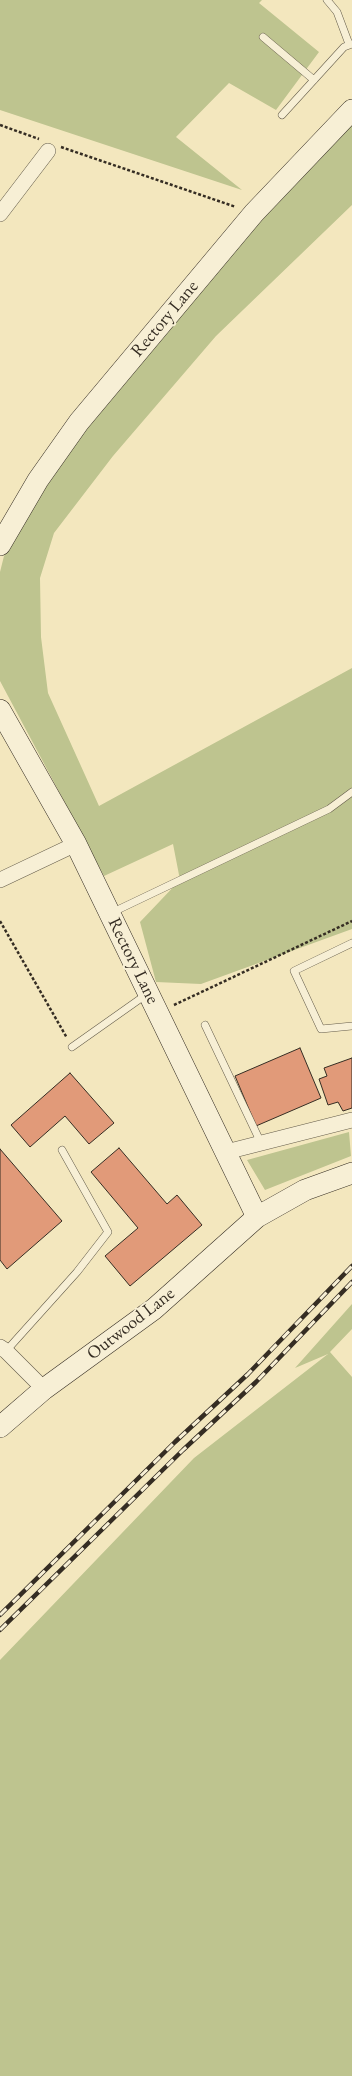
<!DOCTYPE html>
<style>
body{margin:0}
canvas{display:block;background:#f3e7be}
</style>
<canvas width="352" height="2076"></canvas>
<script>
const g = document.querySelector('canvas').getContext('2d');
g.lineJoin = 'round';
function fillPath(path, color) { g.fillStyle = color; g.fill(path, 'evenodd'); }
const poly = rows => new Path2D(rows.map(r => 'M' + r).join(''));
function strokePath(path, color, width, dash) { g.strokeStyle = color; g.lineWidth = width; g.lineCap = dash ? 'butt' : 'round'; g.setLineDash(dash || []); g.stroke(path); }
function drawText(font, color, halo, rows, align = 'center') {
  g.font = font + ' "EB Garamond",serif'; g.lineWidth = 4; g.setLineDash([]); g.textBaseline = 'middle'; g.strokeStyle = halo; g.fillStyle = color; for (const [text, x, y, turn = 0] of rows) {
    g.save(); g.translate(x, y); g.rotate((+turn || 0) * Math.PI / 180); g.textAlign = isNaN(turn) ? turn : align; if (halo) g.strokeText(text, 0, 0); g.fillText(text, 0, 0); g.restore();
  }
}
fillPath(poly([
 [0,0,262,0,259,3,319,52,276,110,229,83,176,137,242,190,0,110],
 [352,119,352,205,216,336,113,456,54,533,40,578,41,637,48,693,99,806,352,668,352,929,201,984,156,982,140,922,180,880,173,844,104,876,0,681,0,572,4,556,35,498,82,429,265,208],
 [349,1132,351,1156,265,1190,247,1160],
 [352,1304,352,1329,330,1352,352,1377,352,2076,0,2076,0,1660,194,1458,328,1354,295,1368]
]), '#bec48f');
const building = poly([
 [300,1048,321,1098,256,1126,235,1076,300,1048],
 [352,1058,352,1108,343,1111,338,1102,328,1105,319,1079,327,1076,324,1068,352,1058],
 [70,1073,114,1123,89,1144,65,1116,30,1147,11,1125,70,1073],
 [119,1148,167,1204,177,1195,202,1225,130,1286,105,1256,138,1228,91,1172,119,1148],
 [0,1149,62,1221,7,1269,0,1260,0,1149]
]);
fillPath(building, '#e19a79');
strokePath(building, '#352d23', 1);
const service = poly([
 [327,0,337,12,349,44],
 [263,37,314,80],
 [282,115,344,47,352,44],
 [111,913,329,809,352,792],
 [352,943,294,971,321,1029,352,1026],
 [205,1025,261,1143],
 [72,1047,147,994],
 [6,1351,77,1272,108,1232,62,1150]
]);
const minor = poly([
 [0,214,48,151],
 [0,880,76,844],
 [226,1152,352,1120],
 [0,1347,6,1351,44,1389]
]);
const secondary = poly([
 [0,545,38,480,79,422,254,213,352,110],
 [0,710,76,844,257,1217],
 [0,1427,44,1389,154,1309,257,1217,305,1190,352,1173]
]);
strokePath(service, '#645c4a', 8);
strokePath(minor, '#645c4a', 16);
strokePath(secondary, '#352d23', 22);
strokePath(poly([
 [0,125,39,139],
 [61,147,236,207],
 [0,921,67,1038],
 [174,1005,352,921]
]), '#352d23', 2.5, [3, 2]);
strokePath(service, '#f7efd5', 7);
strokePath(minor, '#f7efd5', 15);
strokePath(secondary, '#f7efd5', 21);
const rail = poly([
 [0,1615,175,1442,248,1374,352,1266],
 [0,1630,183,1450,256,1382,352,1282]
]);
strokePath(rail, '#352d23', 4.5);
strokePath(rail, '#f7efd5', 3, [9]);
drawText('18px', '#352d23', '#f7efd5', [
 ["Rectory Lane",165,319,-50],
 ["Rectory Lane",133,961,64],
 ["Outwood Lane",131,1324,-38]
]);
</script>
